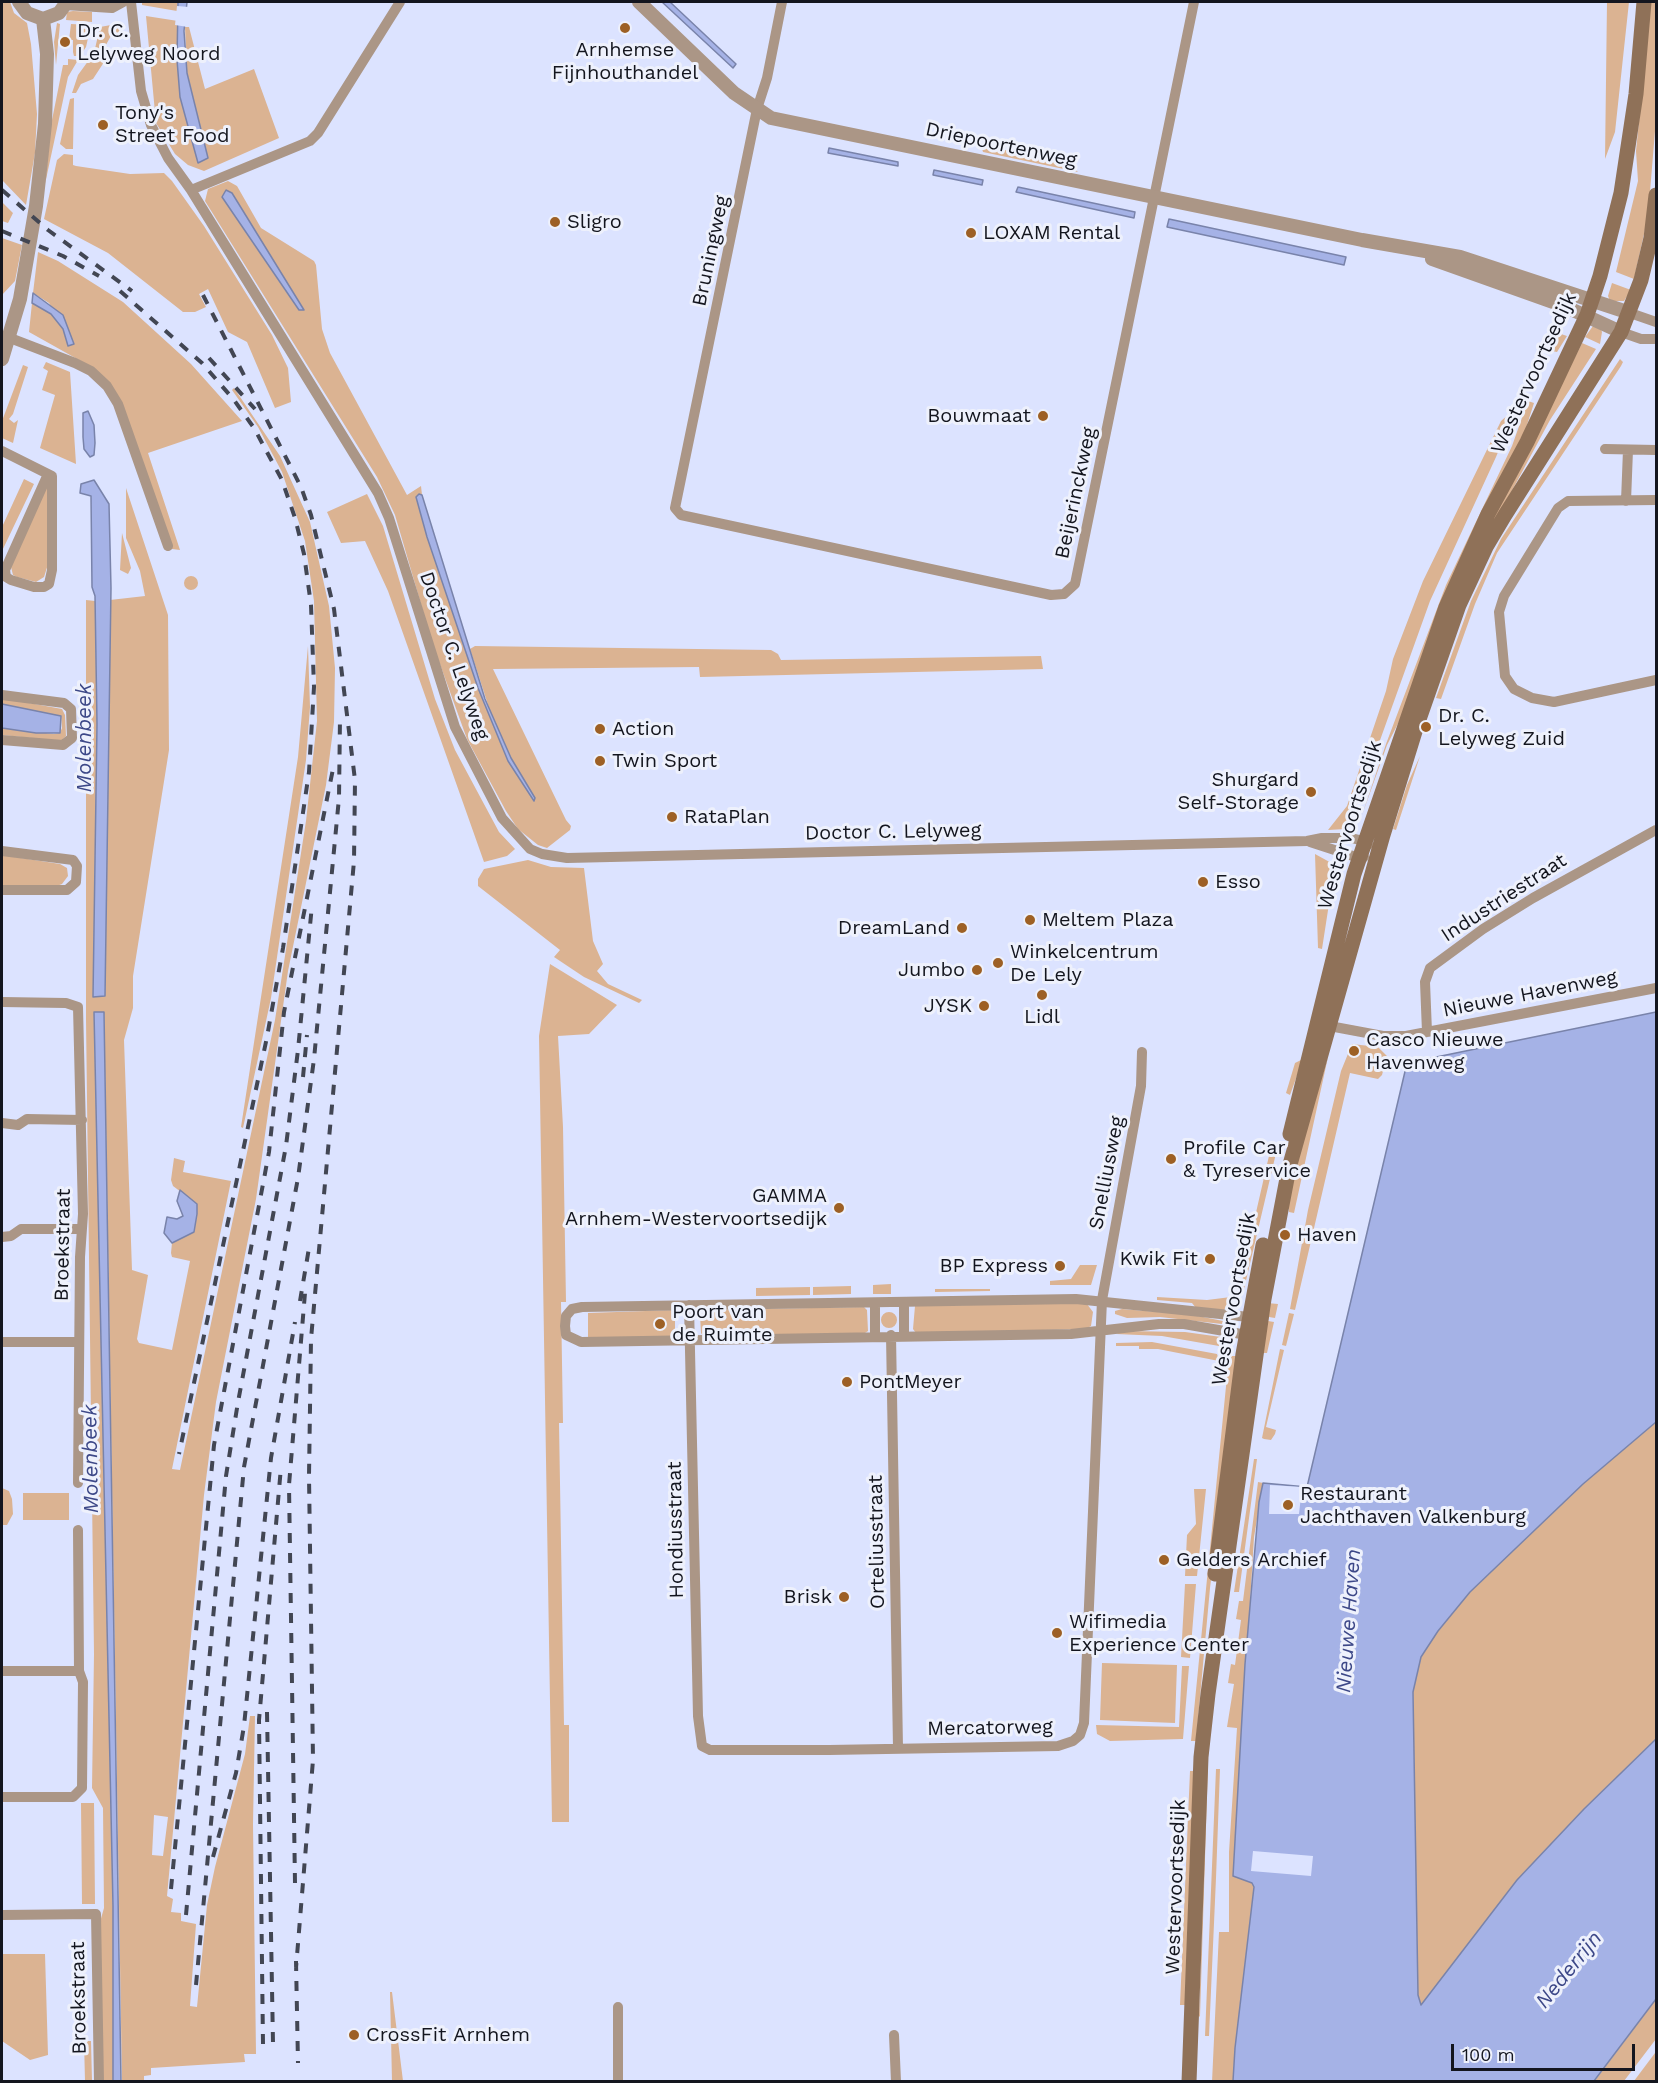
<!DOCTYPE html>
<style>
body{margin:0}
#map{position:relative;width:1658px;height:2083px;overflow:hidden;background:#dce3ff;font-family:"Work Sans",sans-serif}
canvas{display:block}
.frame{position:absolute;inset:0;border:3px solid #13151e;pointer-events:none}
.scale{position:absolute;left:1451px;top:2044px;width:184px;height:27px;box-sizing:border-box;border:3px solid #13151e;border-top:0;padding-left:8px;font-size:18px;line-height:21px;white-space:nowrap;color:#13151e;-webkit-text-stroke:4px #eef1fc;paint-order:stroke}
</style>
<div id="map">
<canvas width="1658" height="2083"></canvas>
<div class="frame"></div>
<div class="scale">100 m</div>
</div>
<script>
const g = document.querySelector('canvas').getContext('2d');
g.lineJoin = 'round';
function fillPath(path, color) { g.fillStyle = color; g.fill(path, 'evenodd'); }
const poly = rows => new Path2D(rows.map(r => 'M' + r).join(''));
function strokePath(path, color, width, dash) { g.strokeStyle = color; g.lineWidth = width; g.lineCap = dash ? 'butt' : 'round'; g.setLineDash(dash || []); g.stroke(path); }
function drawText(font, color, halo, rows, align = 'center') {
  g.font = font + ' "Work Sans",sans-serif'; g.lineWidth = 6; g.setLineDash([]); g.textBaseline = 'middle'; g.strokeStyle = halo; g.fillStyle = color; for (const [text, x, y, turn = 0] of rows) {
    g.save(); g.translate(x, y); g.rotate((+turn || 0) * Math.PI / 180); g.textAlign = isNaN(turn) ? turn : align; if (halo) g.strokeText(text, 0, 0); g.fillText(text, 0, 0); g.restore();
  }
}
fillPath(poly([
 [2,2,10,2,14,13,27,23,31,44,37,114,35,153,26,205,2,180],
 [142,2,178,2,177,11,142,5],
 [1607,2,1629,2,1615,132,1605,159],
 [1651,2,1656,2,1656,119,1648,216,1634,279,1616,272,1638,181,1636,151],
 [73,11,92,12,92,22,66,20,67,12],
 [146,16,178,21,180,97,198,162,208,158,187,73,185,27,189,27,205,89,254,69,279,138,204,171,188,165,175,154,156,123],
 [57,23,60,24,56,65,54,42],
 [122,23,119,38,112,34,102,52,108,56,93,79,81,84,76,93,72,93,78,75,94,53,100,27],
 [71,24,91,25,86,47,80,56,74,56,73,52,73,40,69,40],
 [68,59,78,60,68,77,45,184,51,125,63,65,68,65],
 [74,98,73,149,66,149,60,144,70,99],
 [981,145,1068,163,1078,172,983,152],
 [64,154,73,155,73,165,76,166,130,174,164,173,172,181,204,226,272,335,288,368,291,402,275,408,247,342,228,332,208,289,199,294,206,307,195,312,183,312,108,253,44,219,57,160],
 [228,181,237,186,261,228,314,261,316,265,322,329,330,353,407,495,421,486,422,495,419,494,478,688,508,761,535,798,511,758,491,714,470,649,475,646,771,650,778,654,781,660,1041,656,1043,669,700,677,699,667,493,669,566,820,571,826,570,830,547,848,538,845,518,829,506,811,467,739,432,642,395,515,377,477,205,201,208,189],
 [232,193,266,250,298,309,222,197],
 [2,202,13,213,8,223,2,221],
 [2,238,22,245,15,281,2,295],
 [38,252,58,261,123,302,191,364,242,421,148,453,180,550,172,549,141,456,95,369,29,332,32,303,51,314,63,329,68,346,74,344,49,303,33,293],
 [1612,283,1631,290,1624,301,1610,301,1608,296],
 [1593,326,1600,327,1602,332,1600,344,1585,337],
 [1558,333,1567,336,1557,352,1552,351],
 [1582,343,1596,349,1550,420,1480,550,1456,589],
 [1620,359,1623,362,1621,366,1497,553,1475,604,1441,699,1436,698,1471,601,1501,539],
 [46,362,70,372,76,464,40,448,55,395,42,390,48,371,43,368],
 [23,365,28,367,13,414,9,419,14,423,18,420,13,443,2,438,2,421],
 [234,388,280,456,310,522,329,606,335,668,334,722,326,785,288,971,256,1199,216,1402,204,1495,167,1896,173,1899,171,1912,181,1913,181,1921,196,1924,190,2006,197,2007,207,1905,215,1867,245,1754,250,1716,255,1716,253,1824,256,2054,244,2054,245,2062,151,2068,151,2075,144,2076,144,2082,122,2081,104,1012,94,1012,113,1906,113,2081,102,2081,100,1922,104,1908,103,1808,92,1788,94,1654,86,1019,86,600,95,601,97,724,93,996,99,997,105,996,110,600,145,596,140,571,126,538,126,488,168,615,169,750,133,976,133,1008,124,1040,132,1270,148,1275,137,1339,139,1343,172,1350,190,1261,172,1257,171,1253,172,1243,194,1232,197,1204,173,1186,171,1180,174,1158,185,1161,183,1172,231,1181,172,1469,180,1470,275,1020,306,821,317,721,314,601,305,541,282,472,258,427,232,390],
 [154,1815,168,1817,163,1856,152,1855],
 [1528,401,1534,403,1526,428,1405,710,1387,745,1361,818,1386,744,1446,585,1512,446],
 [1516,408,1496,457,1430,601,1351,821,1346,829,1328,830,1347,806,1386,691,1393,659,1423,581,1501,421],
 [24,479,34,484,2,551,2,527],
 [49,479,50,558,44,577,36,582,17,577,13,575,11,567],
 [367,494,383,526,435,699,455,750,499,832,515,849,507,856,484,862,388,591,365,541,341,543,327,512],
 [122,533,131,568,128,574,120,570],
 '184 583a7 7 0 1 1 14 0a7 7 0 1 1-14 0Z',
 [308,646,310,707,306,760,271,998,243,1128,241,1127,298,757],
 [2,698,62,709,65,715,66,736,61,741,2,735,2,728,54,734,60,733,62,728,61,716,2,704],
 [1420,756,1396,830,1393,829,1407,785],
 [1315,854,1335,865,1322,949,1318,948],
 [2,855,60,864,67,868,68,876,62,884,54,887,2,887],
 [528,860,551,867,584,868,593,941,603,964,597,971,608,984,642,1000,639,1003,584,977,554,957,560,950,478,886,478,879,484,869],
 [550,964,617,1005,589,1034,558,1036,563,1127,566,1302,561,1302,563,1423,559,1423,564,1725,569,1725,569,1822,552,1822,539,1036],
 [1352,1044,1378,1047,1387,1056,1382,1075,1378,1079,1350,1073,1295,1310,1290,1309,1308,1210,1341,1071],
 [1328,1057,1294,1213,1289,1212,1288,1188],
 [1303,1059,1290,1095,1286,1093,1295,1063],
 [1271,1147,1277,1149,1244,1289,1241,1288,1249,1243],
 [1080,1265,1097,1265,1091,1285,1050,1285,1050,1281,1071,1279],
 [891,1284,891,1294,873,1294,873,1285],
 [851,1286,851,1294,813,1295,813,1287],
 [810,1287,810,1295,756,1296,756,1288],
 [935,1289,990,1289,990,1291,935,1292],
 [1157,1297,1207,1300,1231,1297,1224,1310,1196,1308,1192,1303,1157,1300],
 [1082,1303,1087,1304,1093,1312,1091,1326,1085,1329,916,1333,913,1329,915,1306],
 [1267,1303,1278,1304,1275,1318,1269,1317,1268,1321,1274,1322,1267,1353,1260,1353],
 [864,1307,867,1310,868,1331,865,1333,703,1336,701,1333,700,1315,706,1310],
 [1122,1309,1193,1315,1223,1321,1222,1324,1160,1317,1127,1318,1115,1314,1115,1311],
 [675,1310,675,1336,588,1338,588,1313],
 '881 1320a8 8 0 1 1 16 0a8 8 0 1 1-16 0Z',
 [1289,1313,1294,1314,1286,1346,1282,1345],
 [1124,1331,1185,1332,1221,1337,1223,1341,1219,1346,1162,1336,1116,1334],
 [1152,1342,1217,1354,1219,1361,1158,1349,1139,1349,1139,1346,1116,1346,1116,1343],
 [1280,1349,1284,1350,1266,1427,1276,1430,1275,1434,1271,1440,1264,1439,1262,1438],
 [1229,1356,1239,1356,1210,1588,1196,1741,1191,1741],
 [1656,1422,1656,1739,1584,1809,1517,1880,1421,2006,1418,1995,1413,1692,1421,1657,1438,1631,1470,1592,1583,1484],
 [1254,1459,1257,1459,1239,1592,1234,1592],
 [1258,1482,1263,1483,1254,1537,1235,1852,1254,1887,1235,2048,1233,2081,1212,2082,1219,1932,1229,1932,1229,1852,1237,1728,1227,1727,1234,1684,1228,1683,1231,1664,1235,1665,1241,1620,1236,1619,1239,1601,1243,1601],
 [2,1488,9,1491,12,1499,13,1514,7,1525,2,1525],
 [1194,1489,1206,1489,1197,1576,1185,1576,1187,1535,1196,1524],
 [23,1493,69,1493,69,1520,23,1520],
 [1185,1584,1196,1584,1190,1658,1181,1657],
 [1102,1663,1177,1665,1175,1723,1100,1720],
 [1182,1666,1189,1666,1183,1739,1110,1741,1097,1734,1096,1725,1179,1727],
 [1208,1764,1200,2016,1199,2017,1207,1767],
 [1216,1769,1220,1769,1216,1878,1209,2036,1205,2036],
 [1190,1771,1194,1771,1185,2005,1180,2005],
 [81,1803,94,1803,95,1904,82,1904],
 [2,1954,45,1954,48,2055,30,2060,2,2041],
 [390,1992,392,1992,403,2081,392,2081],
 [1656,1999,1656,2039,1624,2081,1594,2082],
 [84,2041,91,2041,92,2081,85,2081],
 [1656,2051,1656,2081,1634,2081,1655,2053]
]), '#dbb392');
const water = poly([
 [178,2,187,2,184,31,187,73,208,158,198,163,180,97,177,60,178,2],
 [662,2,670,2,736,64,733,68,662,2],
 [829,148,898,162,898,166,828,153,829,148],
 [934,170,983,180,982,185,933,175,934,170],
 [1018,187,1135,212,1134,218,1016,192,1018,187],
 [226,190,232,193,304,310,299,310,222,197,226,190],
 [1169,219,1346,257,1344,265,1167,227,1169,219],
 [33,293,63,315,74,344,68,346,63,329,51,314,32,303,33,293],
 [88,411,94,425,95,443,94,455,90,457,84,449,83,437,83,413,88,411],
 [94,480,109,504,111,588,105,996,93,997,97,724,95,596,92,587,91,496,80,493,81,484,94,480],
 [419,494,422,495,485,699,511,758,535,798,534,801,508,761,478,688,427,537,416,497,419,494],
 [2,704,61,716,60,733,36,733,2,728,2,704],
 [94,1012,104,1012,121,2082,113,2081,113,1906,94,1012],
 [1656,1012,1656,1422,1583,1484,1470,1592,1438,1631,1421,1657,1413,1692,1418,1995,1421,2005,1517,1880,1584,1809,1656,1739,1656,1999,1594,2081,1233,2081,1235,2048,1254,1887,1252,1883,1233,1876,1245,1664,1259,1502,1263,1483,1307,1487,1407,1063,1656,1012],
 [180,1190,197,1204,197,1214,194,1232,172,1243,164,1233,167,1217,177,1219,183,1216,177,1201,180,1190]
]);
fillPath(water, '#a5b2e6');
strokePath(water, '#7983aa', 1.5);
fillPath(poly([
 [177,6,189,7,188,27,175,25],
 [1270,1485,1302,1487,1299,1514,1269,1514],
 [1253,1851,1313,1856,1311,1876,1251,1871]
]), '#dce3ff');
strokePath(poly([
 [131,2,141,91,151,125,168,158,191,190,378,493,389,518,455,727,502,818,530,849,542,854,567,858,1307,841,1322,838,1351,838,1364,841,1368,845],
 [782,2,767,78,757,109,675,508,681,515,1051,595,1064,594,1075,584,1194,2],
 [65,5,112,8,123,2],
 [191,190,310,141,318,133,400,2],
 [1630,313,1656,322],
 [1621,332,1641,339,1656,339],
 [10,338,75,363,91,371,107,386,118,404,168,546],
 [1605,449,1656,450],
 [2,451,52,476,52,570,49,584,44,587,34,587,11,580,6,577,5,570,48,474],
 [1656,500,1568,501,1558,508,1504,596,1499,612,1505,676,1514,689,1532,698,1554,702,1656,680],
 [1626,501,1628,450],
 [2,695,64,703,71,709,72,738,63,745,2,740],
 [1310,842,1359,858,1364,857],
 [2,851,73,860,77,866,76,882,67,890,2,890],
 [2,1002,66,1003,78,1007,83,1214,80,1257,78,1483],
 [1324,1025,1383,1036,1406,1036,1656,988],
 [1427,1032,1425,982,1430,968,1483,929,1533,898,1656,830],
 [2,1123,18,1125,27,1119,82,1120],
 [2,1237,11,1236,21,1229,81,1229],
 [1076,1299,1249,1317,1260,1328,1247,1335,1184,1324,1159,1324,1071,1334,581,1342,566,1335,565,1326,566,1316,572,1309,582,1307,1076,1299],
 [904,1302,904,1335],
 [875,1303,875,1336],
 [689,1305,698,1716,702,1746,710,1750,829,1750,1058,1746,1073,1741,1080,1735,1084,1723,1102,1300,1141,1086,1142,1052],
 [891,1335,898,1748],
 [2,1342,79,1342],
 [2,1671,79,1671],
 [2,1797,73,1797,82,1788,83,1682,79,1671,78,1530],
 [2,1915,96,1914,99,2082],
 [618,2007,618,2082],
 [894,2035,896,2082]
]), '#ab9686', 10);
strokePath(poly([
 [19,2,27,13,43,19,59,13,67,2],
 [639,2,734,93,771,118,1362,240,1460,257,1630,313],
 [1432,259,1564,306,1621,332],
 [2,359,20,299,36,206,45,124,47,54,43,19]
]), '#ab9686', 14);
strokePath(poly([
 [1290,1134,1354,874,1446,607,1488,514,1527,442,1587,315,1600,276,1621,193,1636,94,1644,2],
 [1215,1574,1243,1354,1263,1245],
 [1189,2082,1201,1757,1208,1694,1264,1299,1289,1168,1383,835,1417,725,1459,605,1486,547,1505,515,1621,332,1641,280,1651,238,1656,195]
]), '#8f7158', 15);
strokePath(poly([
 [2,190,48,230,132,291],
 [2,231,63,256,99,276],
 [120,291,202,363,234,400,254,428,282,480,295,518,304,554,311,605,314,687,309,772,283,948,267,1037,179,1454],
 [203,295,301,487,311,515,334,609,355,780,354,861,311,1339,309,1476,313,1760,296,1968],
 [209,358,255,409],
 [303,1077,307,1035],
 [300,1301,309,1248],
 [267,1712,273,2043],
 [213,1857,236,1773,244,1726,271,1458,295,1322],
 [295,1883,289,1485,305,1293],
 [171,1889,214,1445,269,1152,284,1012,334,764],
 [186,1915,226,1476,238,1402,286,1146,298,1050,312,905],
 [296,1961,298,2063],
 [196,1985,244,1467,298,1178,314,1059,339,798,340,717],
 [263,2044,259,1720,281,1467]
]), '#424653', 4, [10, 10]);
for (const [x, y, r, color] of [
 [625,28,6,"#9d6025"],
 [65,42,6,"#9d6025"],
 [103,125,6,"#9d6025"],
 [555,222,6,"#9d6025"],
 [971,233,6,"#9d6025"],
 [1043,416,6,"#9d6025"],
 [1426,727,6,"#9d6025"],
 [600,729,6,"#9d6025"],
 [600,761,6,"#9d6025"],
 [1311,792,6,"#9d6025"],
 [672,817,6,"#9d6025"],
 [1203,882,6,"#9d6025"],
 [1030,920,6,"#9d6025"],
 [962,928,6,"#9d6025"],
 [998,963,6,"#9d6025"],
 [977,970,6,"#9d6025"],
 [1042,995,6,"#9d6025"],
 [984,1006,6,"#9d6025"],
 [1354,1051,6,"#9d6025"],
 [1171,1159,6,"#9d6025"],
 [839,1208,6,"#9d6025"],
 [1285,1235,6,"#9d6025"],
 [1210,1259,6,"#9d6025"],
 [1060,1266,6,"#9d6025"],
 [660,1324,6,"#9d6025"],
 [847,1382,6,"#9d6025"],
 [1288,1505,6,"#9d6025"],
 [1164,1560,6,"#9d6025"],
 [844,1597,6,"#9d6025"],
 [1057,1633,6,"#9d6025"],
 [354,2035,6,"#9d6025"]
]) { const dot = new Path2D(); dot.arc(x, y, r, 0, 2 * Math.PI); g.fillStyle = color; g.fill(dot); strokePath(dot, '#eef1fc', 2); }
drawText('20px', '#13151e', '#eef1fc', [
 ["Dr. C.",77,31],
 ["Lelyweg Noord",77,54],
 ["Arnhemse",625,50,"center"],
 ["Fijnhouthandel",625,73,"center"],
 ["Tony's",115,113],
 ["Street Food",115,136],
 ["Sligro",567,222],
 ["LOXAM Rental",983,233],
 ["Bouwmaat",1031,416,"right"],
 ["Dr. C.",1438,716],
 ["Lelyweg Zuid",1438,739],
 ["Action",612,729],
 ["Twin Sport",612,761],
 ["Shurgard",1299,780,"right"],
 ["Self-Storage",1299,803,"right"],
 ["RataPlan",684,817],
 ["Esso",1215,882],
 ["Meltem Plaza",1042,920],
 ["DreamLand",950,928,"right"],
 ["Winkelcentrum",1010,952],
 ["De Lely",1010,975],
 ["Jumbo",965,970,"right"],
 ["JYSK",972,1006,"right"],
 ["Lidl",1042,1017,"center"],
 ["Casco Nieuwe",1366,1040],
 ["Havenweg",1366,1063],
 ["Profile Car",1183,1148],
 ["& Tyreservice",1183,1171],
 ["GAMMA",827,1196,"right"],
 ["Arnhem-Westervoortsedijk",827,1219,"right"],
 ["Haven",1297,1235],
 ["Kwik Fit",1198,1259,"right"],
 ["BP Express",1048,1266,"right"],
 ["Poort van",672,1312],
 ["de Ruimte",672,1335],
 ["PontMeyer",859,1382],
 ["Restaurant",1300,1494],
 ["Jachthaven Valkenburg",1300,1517],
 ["Gelders Archief",1176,1560],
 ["Brisk",832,1597,"right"],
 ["Wifimedia",1069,1622],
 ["Experience Center",1069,1645],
 ["CrossFit Arnhem",366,2035]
], 'left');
drawText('20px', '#13151e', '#eef1fc', [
 ["Driepoortenweg",1001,145,12],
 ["Bruningweg",711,251,-78],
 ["Westervoortsedijk",1534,373,-65],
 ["Beijerinckweg",1076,493,-78],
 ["Doctor C. Lelyweg",454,656,71],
 ["Westervoortsedijk",1350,825,-73],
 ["Doctor C. Lelyweg",893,832,-1],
 ["Industriestraat",1504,898,-33],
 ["Nieuwe Havenweg",1530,994,-11],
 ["Snelliusweg",1107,1173,-79],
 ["Broekstraat",63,1245,-89],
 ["Westervoortsedijk",1234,1299,-80],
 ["Hondiusstraat",676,1530,-91],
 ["Orteliusstraat",877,1542,-91],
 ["Mercatorweg",990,1728,-1],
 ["Westervoortsedijk",1176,1887,-88],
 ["Broekstraat",79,1998,-91]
]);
drawText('italic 21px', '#3d4888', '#eef1fc', [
 ["Molenbeek",85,738,-90],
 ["Molenbeek",91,1459,-91],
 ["Nieuwe Haven",1349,1621,-86],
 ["Nederrijn",1569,1970,-51]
]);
</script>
